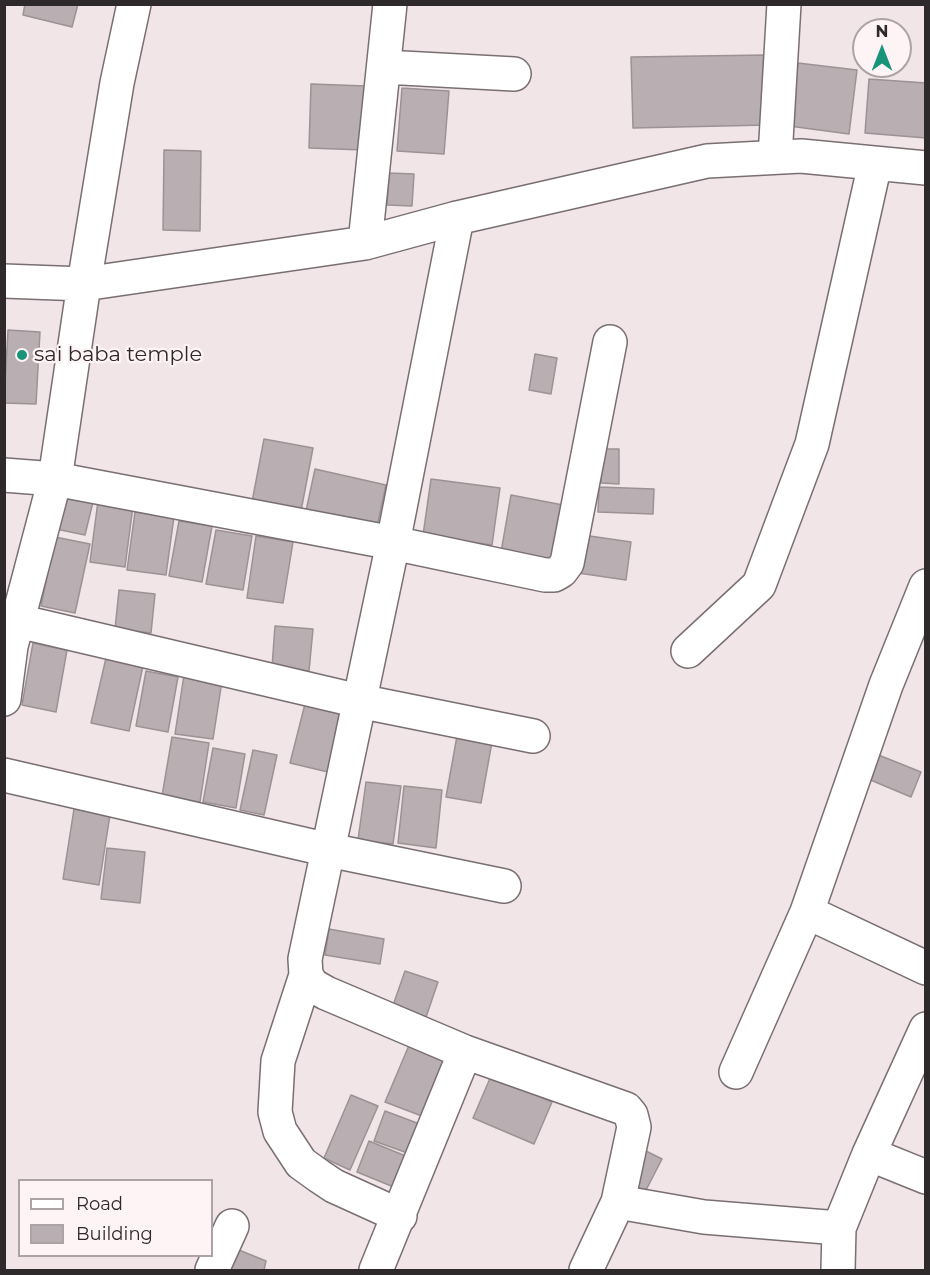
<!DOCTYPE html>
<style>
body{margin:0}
#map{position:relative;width:930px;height:1275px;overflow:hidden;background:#f1e5e8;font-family:Montserrat,sans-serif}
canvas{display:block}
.frame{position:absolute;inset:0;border:6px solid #2e2a2b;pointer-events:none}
.legend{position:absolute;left:18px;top:1179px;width:195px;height:78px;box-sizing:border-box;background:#fef3f5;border:2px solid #aba3a4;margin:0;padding:8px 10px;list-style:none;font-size:18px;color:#2e2a2b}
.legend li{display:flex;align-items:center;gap:12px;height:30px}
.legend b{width:30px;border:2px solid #aba3a4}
.north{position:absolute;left:852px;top:18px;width:60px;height:60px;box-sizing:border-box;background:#fef3f5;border:2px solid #aba3a4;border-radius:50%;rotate:0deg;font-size:16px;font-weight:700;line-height:24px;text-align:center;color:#2e2a2b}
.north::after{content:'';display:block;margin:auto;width:21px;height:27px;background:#18947b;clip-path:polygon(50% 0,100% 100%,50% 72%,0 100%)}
</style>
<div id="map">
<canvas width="930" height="1275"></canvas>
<div class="frame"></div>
<ul class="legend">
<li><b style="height:8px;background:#fff"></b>Road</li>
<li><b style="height:16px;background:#b9aeb1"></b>Building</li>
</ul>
<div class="north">N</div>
</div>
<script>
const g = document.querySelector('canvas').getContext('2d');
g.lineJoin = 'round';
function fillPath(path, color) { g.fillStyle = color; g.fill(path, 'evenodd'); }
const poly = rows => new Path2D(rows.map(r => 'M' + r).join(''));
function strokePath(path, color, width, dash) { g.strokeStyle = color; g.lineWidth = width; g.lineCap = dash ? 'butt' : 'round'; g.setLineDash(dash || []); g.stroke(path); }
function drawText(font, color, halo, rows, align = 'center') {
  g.font = font + ' Montserrat,sans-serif'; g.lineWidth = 4.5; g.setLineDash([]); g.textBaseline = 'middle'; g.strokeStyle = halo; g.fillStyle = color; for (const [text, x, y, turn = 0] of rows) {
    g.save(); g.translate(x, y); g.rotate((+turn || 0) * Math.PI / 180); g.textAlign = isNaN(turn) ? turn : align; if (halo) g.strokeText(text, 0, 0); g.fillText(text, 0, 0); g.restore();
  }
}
const building = poly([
 [25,4,78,4,72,27,23,15,25,4],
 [766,55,767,125,633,128,631,57,766,55],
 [798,63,857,70,849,134,789,126,798,63],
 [869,79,926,83,926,138,865,133,869,79],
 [311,84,366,86,363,150,309,148,311,84],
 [402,88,449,91,444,154,397,151,402,88],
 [164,150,201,151,200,231,163,230,164,150],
 [389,173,414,174,412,206,387,205,389,173],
 [8,330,40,332,36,404,4,403,8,330],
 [535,354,557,358,551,394,529,390,535,354],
 [264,439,313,448,301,511,252,502,264,439],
 [601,449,619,449,619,484,601,483,601,449],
 [315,469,386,485,377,527,306,511,315,469],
 [431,479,500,488,492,545,423,535,431,479],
 [599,487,654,489,653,514,598,512,599,487],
 [58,494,93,502,85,535,51,528,58,494],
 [511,495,563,505,551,568,500,558,511,495],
 [98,501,133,506,125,567,90,562,98,501],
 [135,512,174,517,166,575,127,570,135,512],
 [179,521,212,526,202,582,169,576,179,521],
 [216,530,252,536,243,590,206,584,216,530],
 [583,535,631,542,626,580,578,573,583,535],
 [256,536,293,542,283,603,247,598,256,536],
 [55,537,90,544,75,613,41,606,55,537],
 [119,590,155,594,151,633,115,629,119,590],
 [275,626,313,629,309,671,272,667,275,626],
 [33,643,67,650,56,712,22,705,33,643],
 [106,658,143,666,129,731,91,723,106,658],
 [146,671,178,677,168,732,136,726,146,671],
 [184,675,222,681,213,739,175,734,184,675],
 [305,704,343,714,328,772,290,763,305,704],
 [457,736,492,742,481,803,446,797,457,736],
 [172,737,209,743,200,802,162,796,172,737],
 [213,748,245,754,236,808,203,802,213,748],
 [253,750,277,755,264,815,240,810,253,750],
 [871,752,921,772,911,797,861,776,871,752],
 [366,782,401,786,393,844,358,840,366,782],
 [404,786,442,790,436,848,398,843,404,786],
 [74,809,110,815,99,885,63,879,74,809],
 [107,848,145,852,140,903,101,899,107,848],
 [329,929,384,939,380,964,325,955,329,929],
 [405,971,438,982,423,1026,390,1014,405,971],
 [410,1043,451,1060,427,1118,385,1102,410,1043],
 [491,1076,552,1102,534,1144,473,1118,491,1076],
 [351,1095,378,1106,350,1170,324,1158,351,1095],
 [385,1111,425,1126,413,1155,374,1141,385,1111],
 [369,1141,413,1159,401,1190,357,1172,369,1141],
 [642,1149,662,1159,644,1194,623,1183,642,1149],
 [234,1248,266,1261,264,1270,228,1270,234,1248]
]);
fillPath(building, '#b9aeb1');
strokePath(building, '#9c9294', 1.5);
const street = poly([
 [384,67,514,74],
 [775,157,784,4],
 [457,218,393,543,305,959,306,975,312,985,326,993,465,1052,626,1109,631,1115,634,1127,618,1202,586,1270],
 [365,243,390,4],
 [4,281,84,284,365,243,457,218,707,161,801,156,926,168],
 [4,475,55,479,393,543,545,575,554,575,561,571,567,563,610,342],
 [18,621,359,701,533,736],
 [688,651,759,585,812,444,872,177,873,163],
 [4,699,11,646,55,479,84,284,117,83,134,4],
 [4,775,329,850,504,886],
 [807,912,926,968],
 [306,975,278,1061,275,1112,280,1131,301,1163,319,1176,334,1186,400,1216],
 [736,1072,807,912,886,685,926,586],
 [869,1154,926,1177],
 [618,1202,704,1217,839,1228],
 [212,1270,232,1226],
 [376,1270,465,1052],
 [838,1270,839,1228,869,1154,926,1029]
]);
strokePath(street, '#796f72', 36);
strokePath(street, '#fff', 33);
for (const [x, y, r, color] of [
 [22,355,6,"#18947b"]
]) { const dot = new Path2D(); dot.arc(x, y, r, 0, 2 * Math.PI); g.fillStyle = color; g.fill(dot); strokePath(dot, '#fef3f5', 2); }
drawText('21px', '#2e2a2b', '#fef3f5', [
 ["sai baba temple",34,355]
], 'left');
</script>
